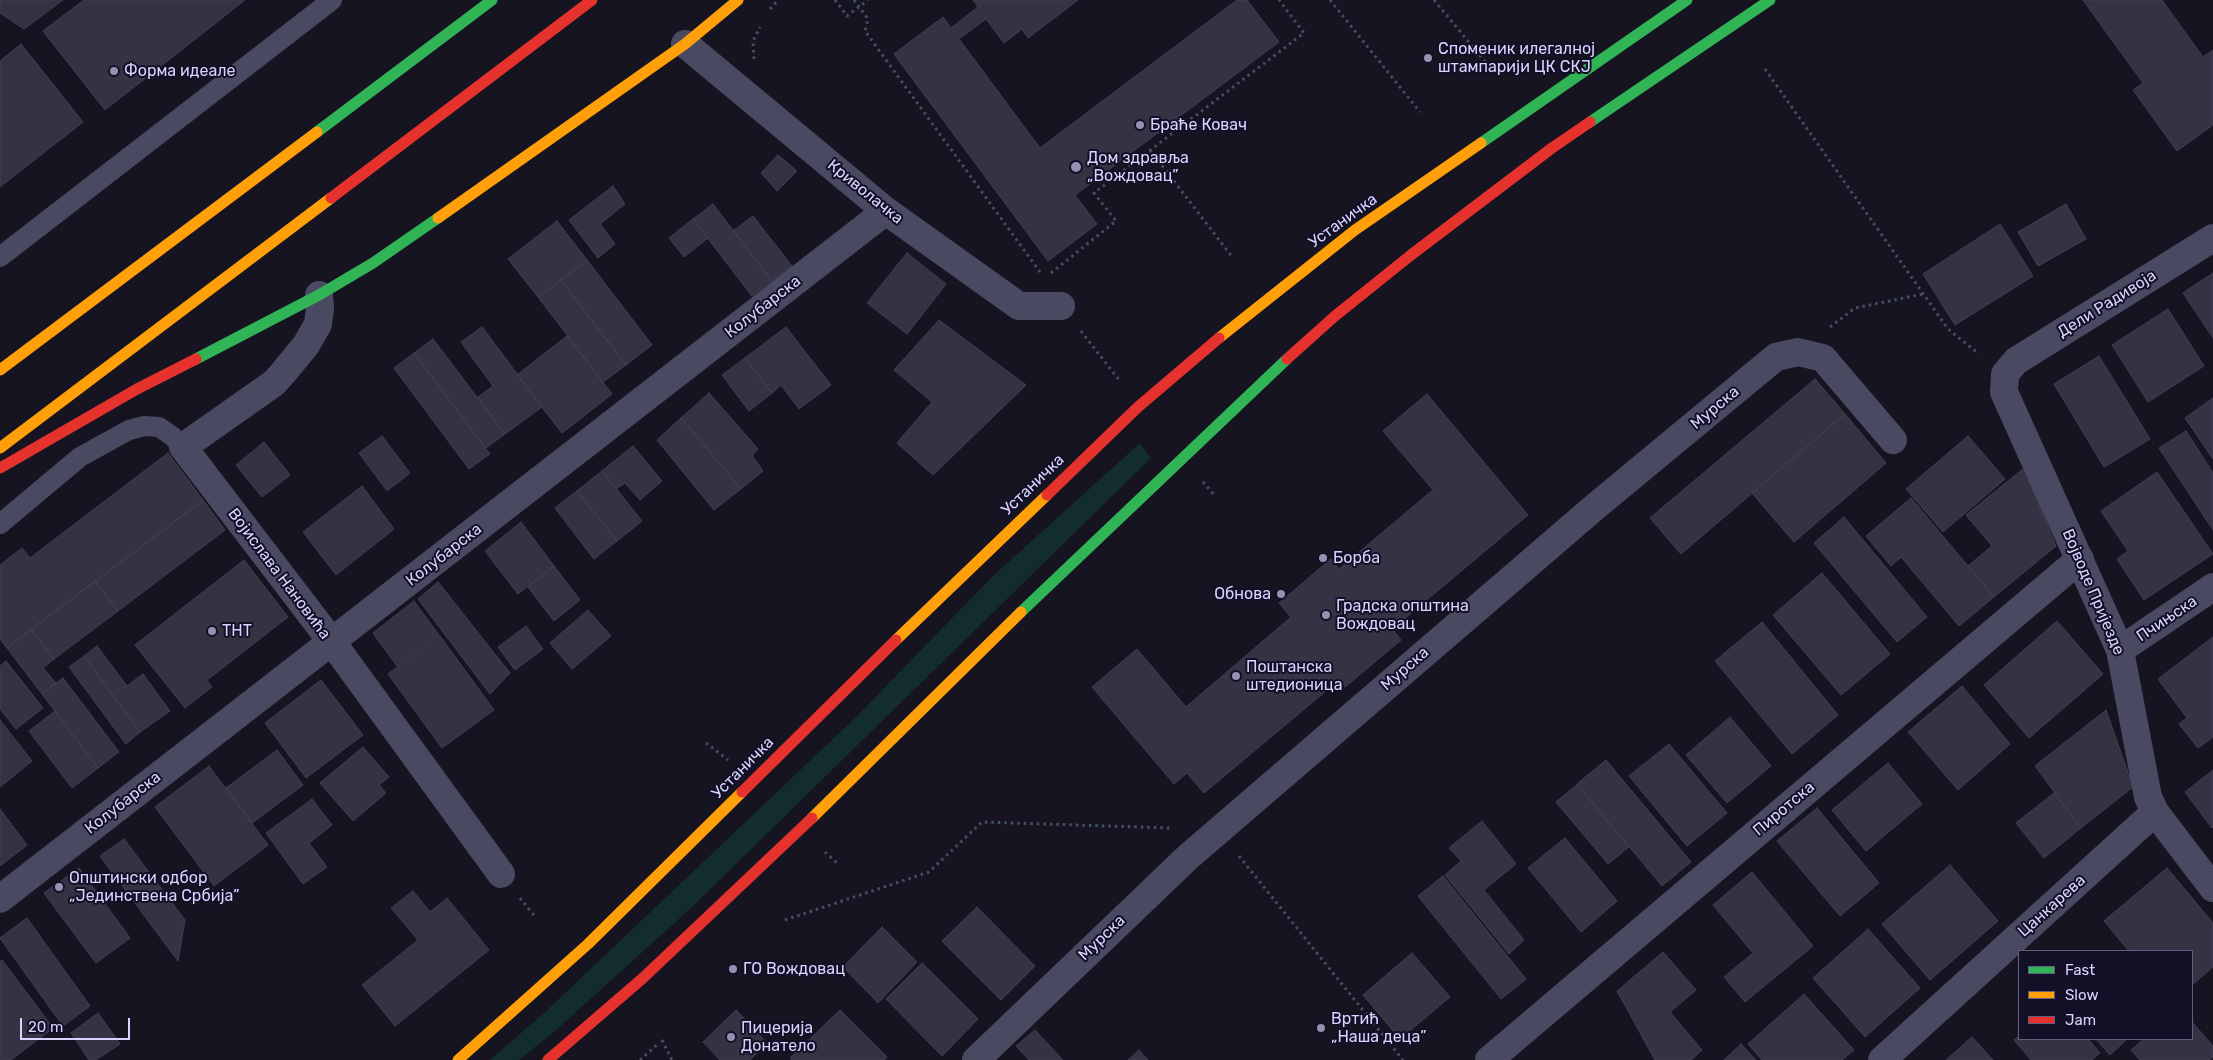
<!DOCTYPE html>
<meta charset="utf-8">
<style>
body{margin:0}
#map{position:relative;width:2213px;height:1060px;overflow:hidden;background:#161421;font-family:Rubik,sans-serif}
canvas{display:block}
.legend{position:absolute;left:2018px;top:950px;width:175px;height:90px;box-sizing:border-box;background:#130f26;border:1px solid #625e7d;margin:0;padding:6px 9px;list-style:none;font-size:15px;color:#d9d4ff}
.legend li{display:flex;align-items:center;gap:10px;height:25px}
.legend b{width:25px;border:1px solid #625e7d}
.scale{position:absolute;left:20px;top:1018px;width:110px;height:22px;box-sizing:border-box;border:2px solid #d9d4ff;border-top:0;padding-left:6px;font-size:15px;line-height:18px;white-space:nowrap;color:#d9d4ff;-webkit-text-stroke:4px #130f26;paint-order:stroke}
</style>
<div id="map">
<canvas width="2213" height="1060"></canvas>
<ul class="legend">
<li><b style="height:6px;background:#30b455"></b>Fast</li>
<li><b style="height:6px;background:#ff9f0a"></b>Slow</li>
<li><b style="height:6px;background:#e5322d"></b>Jam</li>
</ul>
<div class="scale">20 m</div>
</div>
<script>
const g = document.querySelector('canvas').getContext('2d');
g.lineJoin = 'round';
function fillPath(path, color) { g.fillStyle = color; g.fill(path, 'evenodd'); }
const poly = rows => new Path2D(rows.map(r => 'M' + r).join(''));
function strokePath(path, color, width, dash) { g.strokeStyle = color; g.lineWidth = width; g.lineCap = dash ? 'butt' : 'round'; g.setLineDash(dash || []); g.stroke(path); }
function drawText(font, color, halo, rows, align = 'center') {
  g.font = font + ' Rubik,sans-serif'; g.lineWidth = 4; g.setLineDash([]); g.textBaseline = 'middle'; g.strokeStyle = halo; g.fillStyle = color; for (const [text, x, y, turn = 0] of rows) {
    g.save(); g.translate(x, y); g.rotate((+turn || 0) * Math.PI / 180); g.textAlign = isNaN(turn) ? turn : align; if (halo) g.strokeText(text, 0, 0); g.fillText(text, 0, 0); g.restore();
  }
}
fillPath(poly([
 [1140,443,1151,458,691,908,555,1031,519,1060,490,1060,544,1013,855,718,994,575]
]), '#132c2d');
const building = poly([
 [0,0,63,0,24,29,0,13,0,0],
 [84,0,245,0,105,110,43,31,84,0],
 [973,0,1078,0,1028,38,1022,29,1004,43,986,19,959,39,1040,148,1237,0,1247,0,1279,42,1075,195,1097,224,1048,261,894,54,943,17,951,28,978,7,973,0],
 [2083,0,2162,0,2203,57,2213,50,2213,125,2177,151,2133,90,2143,83,2083,0],
 [21,44,83,122,0,187,0,61,21,44],
 [778,155,797,171,777,191,761,173,778,155],
 [613,186,625,204,600,224,615,244,598,258,569,220,613,186],
 [713,204,772,281,752,296,693,219,713,204],
 [2066,204,2086,239,2038,266,2018,232,2066,204],
 [753,216,792,266,772,281,733,231,753,216],
 [693,219,708,238,684,257,669,238,693,219],
 [557,221,587,260,538,297,508,259,557,221],
 [2000,224,2033,276,1955,325,1923,274,2000,224],
 [907,253,946,284,907,334,867,303,907,253],
 [587,260,652,345,626,365,561,280,587,260],
 [2213,273,2213,338,2183,293,2213,273],
 [561,280,626,365,603,382,538,297,561,280],
 [2168,309,2204,366,2148,402,2112,345,2168,309],
 [939,320,1026,385,933,475,897,443,932,402,894,370,939,320],
 [482,327,542,407,505,434,478,397,493,386,461,342,482,327],
 [786,327,831,385,799,409,781,385,772,393,745,358,786,327],
 [567,336,612,394,562,433,517,375,567,336],
 [433,339,505,434,486,448,414,353,433,339],
 [414,353,490,454,469,469,394,368,414,353],
 [2099,356,2150,439,2104,467,2054,384,2099,356],
 [745,358,772,393,749,411,722,375,745,358],
 [1815,379,1845,414,1681,554,1650,518,1815,379],
 [709,393,758,449,752,456,763,471,741,489,681,418,709,393],
 [1427,394,1528,515,1392,629,1401,640,1345,687,1339,680,1204,793,1187,773,1174,784,1092,687,1137,649,1186,707,1291,617,1279,603,1331,559,1339,569,1433,490,1383,431,1427,394],
 [2213,398,2213,459,2185,418,2213,398],
 [1845,414,1886,463,1794,542,1752,493,1845,414],
 [681,418,741,489,714,510,657,440,681,418],
 [2186,431,2213,473,2213,530,2159,448,2186,431],
 [382,436,410,473,387,491,359,453,382,436],
 [1968,436,2005,479,1943,532,1906,489,1968,436],
 [264,442,290,475,262,497,236,465,264,442],
 [633,446,662,481,640,500,625,483,616,489,602,471,633,446],
 [168,453,203,500,7,648,0,639,0,565,22,548,30,558,168,453],
 [2024,468,2056,546,1994,597,1968,566,1992,546,1966,515,2024,468],
 [602,471,642,521,617,541,577,491,602,471],
 [2157,472,2213,554,2144,600,2117,559,2128,551,2101,511,2157,472],
 [362,486,394,529,336,575,303,532,362,486],
 [577,491,617,541,594,559,555,508,577,491],
 [1911,498,1994,597,1959,626,1901,557,1891,566,1866,536,1911,498],
 [203,500,225,530,118,611,95,581,203,500],
 [1844,517,1927,617,1897,642,1814,543,1844,517],
 [521,522,554,566,518,594,485,551,521,522],
 [244,560,288,617,207,680,212,687,185,708,135,645,244,560],
 [554,566,580,600,554,621,528,587,554,566],
 [1822,573,1890,654,1841,695,1773,615,1822,573],
 [95,581,118,611,54,659,31,629,95,581],
 [438,582,510,673,490,694,418,599,438,582],
 [414,601,439,635,397,666,373,633,414,601],
 [588,610,611,636,572,669,550,643,588,610],
 [2057,621,2103,674,2029,738,1984,685,2057,621],
 [1762,622,1838,715,1792,754,1715,661,1762,622],
 [526,626,543,649,515,670,498,647,526,626],
 [31,629,54,659,43,668,56,683,42,694,7,648,31,629],
 [440,636,494,710,442,748,388,674,440,636],
 [2213,637,2213,737,2198,748,2179,724,2187,718,2158,679,2213,637],
 [97,646,127,686,143,674,170,711,140,732,84,656,97,646],
 [84,656,140,732,126,744,69,667,84,656],
 [6,661,43,708,16,729,0,709,0,666,6,661],
 [63,678,119,752,98,768,42,694,63,678],
 [321,680,363,735,306,778,265,723,321,680],
 [1962,686,2010,744,1958,790,1908,732,1962,686],
 [2106,710,2133,787,2081,828,2035,766,2106,710],
 [55,711,98,768,72,788,29,731,55,711],
 [1730,717,1771,766,1727,803,1686,755,1730,717],
 [0,720,32,761,0,787,0,720],
 [1669,744,1727,813,1687,846,1629,776,1669,744],
 [363,747,389,777,379,785,386,793,353,821,320,783,363,747],
 [277,750,303,785,252,823,226,788,277,750],
 [1606,760,1691,862,1662,886,1577,784,1606,760],
 [1888,763,1922,804,1866,851,1832,810,1888,763],
 [209,766,268,845,214,886,155,807,209,766],
 [2213,770,2213,827,2212,828,2185,792,2213,770],
 [1577,785,1629,847,1608,864,1556,802,1577,785],
 [2054,793,2081,828,2044,858,2016,823,2054,793],
 [312,799,332,825,309,843,327,867,303,884,266,833,312,799],
 [1817,808,1879,883,1840,916,1777,841,1817,808],
 [0,809,27,845,0,866,0,809],
 [1482,821,1516,864,1484,890,1524,940,1509,954,1445,875,1461,861,1449,848,1482,821],
 [1565,838,1617,901,1581,932,1528,868,1565,838],
 [124,839,185,920,178,961,100,856,124,839],
 [1950,865,1998,921,1930,980,1882,924,1950,865],
 [79,868,130,938,96,963,44,893,79,868],
 [2167,868,2213,923,2213,967,2192,985,2192,951,2129,951,2104,921,2167,868],
 [1752,872,1813,946,1745,1002,1724,977,1753,953,1713,905,1752,872],
 [1443,876,1526,979,1501,999,1418,896,1443,876],
 [413,891,430,912,447,898,489,950,395,1026,362,985,418,940,391,908,413,891],
 [977,907,1035,966,1001,1000,942,941,977,907],
 [27,918,90,1006,63,1026,0,938,27,918],
 [882,927,917,962,878,1003,843,967,882,927],
 [1868,929,1920,988,1865,1037,1813,978,1868,929],
 [1663,952,1696,990,1670,1012,1702,1050,1691,1060,1655,1060,1617,991,1663,952],
 [1412,953,1450,997,1400,1039,1363,995,1412,953],
 [2,960,53,1028,11,1060,0,1060,0,962,2,960],
 [922,963,978,1019,942,1056,886,999,922,963],
 [1804,994,1854,1050,1842,1060,1762,1060,1748,1044,1804,994],
 [736,1010,767,1043,750,1060,720,1060,703,1042,736,1010],
 [840,1010,887,1057,884,1060,792,1060,790,1058,840,1010],
 [98,1013,120,1044,96,1060,89,1060,71,1033,98,1013],
 [2192,1022,2213,1046,2213,1057,2209,1060,2140,1060,2131,1050,2144,1039,2192,1039,2192,1022],
 [1035,1030,1063,1060,1029,1060,1016,1046,1035,1030],
 [2019,1036,2019,1039,2088,1039,2100,1053,2092,1060,2031,1060,2014,1040,2019,1036],
 [1972,1037,1993,1060,1946,1060,1972,1037],
 [2096,1039,2127,1039,2110,1055,2096,1039],
 [1741,1044,1756,1060,1724,1060,1741,1044],
 [1139,1050,1148,1060,1128,1060,1139,1050]
]);
fillPath(building, '#343243');
strokePath(building, '#433f54', 1);
strokePath(poly([
 [835,0,847,16,868,0],
 [854,0,868,19,865,31,1040,272],
 [1330,0,1420,112],
 [1434,0,1486,63],
 [770,9,778,0],
 [754,59,753,41,760,27],
 [1765,69,1948,329,1979,354],
 [1150,150,1233,258],
 [1051,273,1116,221,1094,193,1304,33,1279,0],
 [1830,327,1855,308,1923,294],
 [1081,331,1119,380],
 [1203,482,1216,497],
 [706,743,728,760],
 [825,852,838,864],
 [1239,856,1403,1060],
 [520,898,536,918],
 [785,920,929,872,982,822,1170,828],
 [662,1040,672,1060],
 [640,1060,657,1045]
]), '#44505f', 3, [2.5, 4]);
strokePath(poly([
 [0,257,332,0],
 [0,524,80,457,129,430,144,426,159,427,172,436,183,447]
]), '#4a4962', 20);
strokePath(poly([
 [685,44,886,211,1019,306,1061,306],
 [2213,238,2016,361,2005,374,2004,392,2120,650,2148,797,2155,812,2213,888],
 [319,295,320,308,318,324,306,345,283,373,274,383,183,447,332,642,501,874],
 [2120,650,2213,587],
 [0,899,886,211],
 [976,1060,1188,857,1596,506,1776,357,1798,352,1823,358,1893,440],
 [1489,1060,2080,559],
 [1882,1060,2155,812]
]), '#4a4962', 28);
strokePath(poly([
 [1590,122,1770,0],
 [317,132,492,0],
 [1481,143,1687,0],
 [196,359,319,295,373,263,438,218],
 [1021,612,1287,359]
]), '#30b455', 11);
strokePath(poly([
 [438,218,685,44,738,0],
 [1219,338,1355,230,1481,143],
 [0,370,317,132],
 [0,448,331,198],
 [896,640,1047,495],
 [812,818,1021,612],
 [458,1060,588,944,742,792]
]), '#ff9f0a', 11);
strokePath(poly([
 [331,198,592,0],
 [1287,359,1335,316,1411,255,1552,148,1590,122],
 [0,468,137,389,196,359],
 [1047,495,1138,407,1219,338],
 [742,792,896,640],
 [548,1060,643,978,812,818]
]), '#e5322d', 11);
for (const [x, y, r, color] of [
 [1428,58,5,"#9591b1"],
 [114,71,5,"#9591b1"],
 [1140,125,5,"#9591b1"],
 [1076,167,6,"#9591b1"],
 [1323,558,5,"#9591b1"],
 [1281,594,5,"#9591b1"],
 [1326,615,5,"#9591b1"],
 [212,631,5,"#9591b1"],
 [1236,676,5,"#9591b1"],
 [59,887,5,"#9591b1"],
 [733,969,5,"#9591b1"],
 [1321,1028,5,"#9591b1"],
 [731,1037,5,"#9591b1"]
]) { const dot = new Path2D(); dot.arc(x, y, r, 0, 2 * Math.PI); g.fillStyle = color; g.fill(dot); strokePath(dot, '#130f26', 2); }
drawText('16px', '#d9d4ff', '#130f26', [
 ["Споменик илегалној",1438,49],
 ["штампарији ЦК СКЈ",1438,67],
 ["Форма идеале",124,71],
 ["Браће Ковач",1150,125],
 ["Дом здравља",1087,158],
 ["„Вождовац”",1087,176],
 ["Борба",1333,558],
 ["Обнова",1271,594,"right"],
 ["Градска општина",1336,606],
 ["Вождовац",1336,624],
 ["ТНТ",222,631],
 ["Поштанска",1246,667],
 ["штедионица",1246,685],
 ["Општински одбор",69,878],
 ["„Јединствена Србија”",69,896],
 ["ГО Вождовац",743,969],
 ["Вртић",1331,1019],
 ["„Наша деца”",1331,1037],
 ["Пицерија",741,1028],
 ["Донатело",741,1046]
], 'left');
drawText('16px', '#d9d4ff', '#130f26', [
 ["Криволачка",865,192,39],
 ["Устаничка",1343,221,-36],
 ["Дели Радивоја",2107,304,-32],
 ["Колубарска",763,307,-38],
 ["Мурска",1715,408,-40],
 ["Устаничка",1033,485,-44],
 ["Колубарска",444,555,-38],
 ["Војислава Нановића",279,574,53],
 ["Војводе Пријезде",2093,592,67],
 ["Пчињска",2167,619,-34],
 ["Мурска",1405,669,-41],
 ["Устаничка",743,768,-45],
 ["Колубарска",123,803,-38],
 ["Пиротска",1784,809,-40],
 ["Цанкарева",2052,906,-42],
 ["Мурска",1102,938,-44]
]);
</script>
